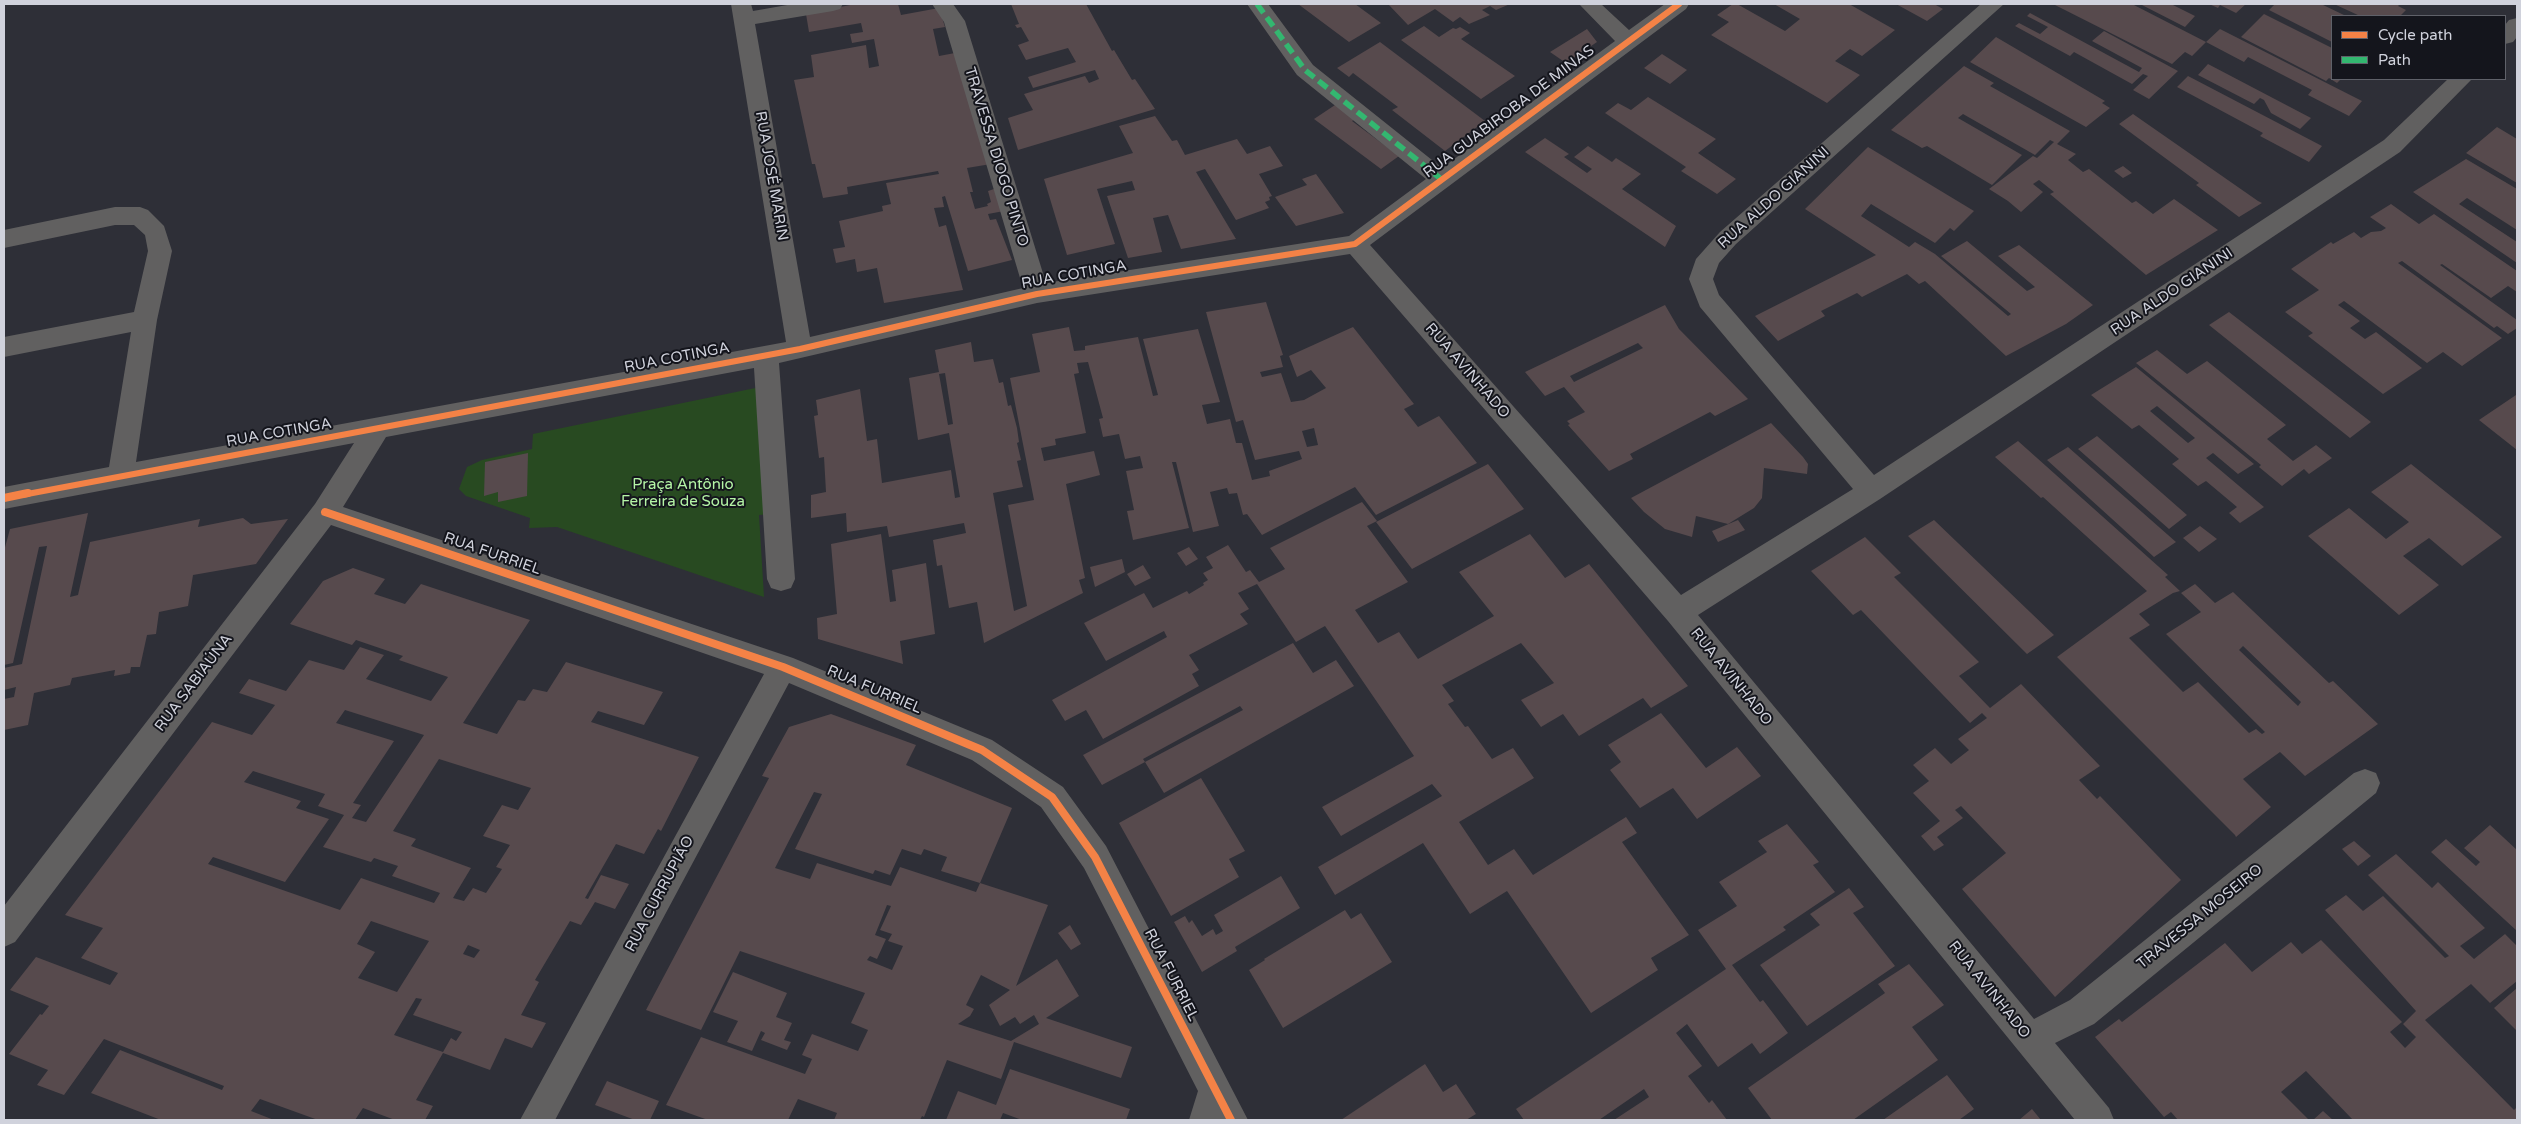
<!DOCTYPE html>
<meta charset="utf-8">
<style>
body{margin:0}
#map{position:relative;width:2521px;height:1124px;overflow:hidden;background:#2e2f37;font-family:"Varela Round",sans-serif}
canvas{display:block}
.frame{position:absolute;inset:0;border:5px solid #d0d2dc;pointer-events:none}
.legend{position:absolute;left:2331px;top:15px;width:175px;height:65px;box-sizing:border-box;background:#14151c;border:1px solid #5f6169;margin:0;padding:6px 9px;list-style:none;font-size:15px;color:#d0d2dc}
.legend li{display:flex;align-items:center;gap:10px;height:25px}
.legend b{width:25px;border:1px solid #5f6169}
</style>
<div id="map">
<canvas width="2521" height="1124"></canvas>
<div class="frame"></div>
<ul class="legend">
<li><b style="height:6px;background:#f48246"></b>Cycle path</li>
<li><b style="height:6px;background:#33b770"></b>Path</li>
</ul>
</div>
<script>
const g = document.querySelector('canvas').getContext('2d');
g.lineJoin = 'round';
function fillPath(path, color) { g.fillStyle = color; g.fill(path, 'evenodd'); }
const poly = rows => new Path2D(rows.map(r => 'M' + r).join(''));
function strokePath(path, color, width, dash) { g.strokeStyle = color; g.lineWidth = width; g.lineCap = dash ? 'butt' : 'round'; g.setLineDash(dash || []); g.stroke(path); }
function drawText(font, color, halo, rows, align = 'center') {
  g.font = font + ' "Varela Round",sans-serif'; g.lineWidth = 4; g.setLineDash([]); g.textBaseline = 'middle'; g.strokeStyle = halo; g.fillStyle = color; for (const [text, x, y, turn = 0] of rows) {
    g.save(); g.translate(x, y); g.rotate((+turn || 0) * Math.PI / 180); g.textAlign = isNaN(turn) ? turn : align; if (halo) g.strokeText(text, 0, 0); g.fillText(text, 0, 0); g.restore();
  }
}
fillPath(poly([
 [765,386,769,514,759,515,764,597,557,527,529,528,530,518,466,496,459,489,467,467,482,460,532,449,533,434]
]), '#284a21');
fillPath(poly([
 [855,4,898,4,901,15,939,8,945,27,933,29,939,56,955,53,991,164,967,168,973,192,970,192,975,209,988,206,987,204,991,202,988,191,994,189,1004,211,988,214,990,220,996,219,1012,260,968,271,945,196,942,197,944,207,934,208,939,227,946,225,963,290,884,303,877,268,857,272,855,259,836,263,833,249,845,247,839,221,883,211,882,206,891,204,886,183,939,174,938,171,847,187,848,194,823,198,815,164,812,164,794,80,814,77,811,55,866,45,869,68,879,66,874,39,852,43,850,34,863,32,861,23,809,32,806,14],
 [1011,4,1086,4,1112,51,1114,50,1132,80,1135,79,1155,109,1018,150,1008,118,1033,110,1024,94,1085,76,1089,83,1099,79,1095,70,1033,88,1028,77,1076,62,1068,48,1026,60,1018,45,1029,41,1021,27,1017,28,1015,25,1019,24],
 [1298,4,1355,4,1381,23,1349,42],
 [1388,4,1510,4,1496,10,1490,6,1482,10,1490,15,1469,24,1460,17,1453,22,1435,9,1408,25],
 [1733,4,1737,4,1785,31,1800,19,1774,4,1849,4,1895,30,1862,56,1850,49,1835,61,1860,75,1827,103,1711,35,1729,22,1717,15],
 [1896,4,1934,4,1943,9,1927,21],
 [2053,4,2132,4,2206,42,2192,56,2185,52,2172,64],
 [2140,4,2171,4,2195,16,2185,27],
 [2209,4,2246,4,2236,13,2220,5,2218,8],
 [2275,4,2321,4,2346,16,2332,16,2332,42,2269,10],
 [2334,4,2400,4,2398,6,2406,10,2400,16,2360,16],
 [2030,13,2139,72,2142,68,2092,41,2104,31,2178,71,2149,99,2133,90,2148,76,2143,74,2132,84,2074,52,2070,56,2015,26,2019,23,2040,34,2048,27,2027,16],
 [2264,14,2332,48,2332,79,2341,79,2337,83,2329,78,2326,81,2241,37],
 [1424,26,1439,37,1453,28,1456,29,1460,27,1470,33,1461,39,1515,76,1481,99,1401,40],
 [1587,29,1597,42,1566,63,1550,52],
 [2220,29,2362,101,2349,116,2308,95,2312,90,2248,57,2244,62,2206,42],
 [1996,37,2105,101,2102,103,2110,108,2086,127,1970,62],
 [1380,42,1485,121,1445,151,1392,110,1398,107,1353,73,1349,77,1337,68],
 [1662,54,1687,70,1670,84,1644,68],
 [2208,64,2311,118,2300,129,2271,113,2264,100,2260,98,2254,104,2198,75],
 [1964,66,1994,83,1990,86,2070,131,2057,144,2076,154,2068,160,2083,172,2089,169,2132,203,2136,201,2153,214,2174,199,2218,230,2146,275,2050,194,2054,192,2039,180,2033,184,2043,192,2021,212,2008,201,1989,189,2033,156,2037,158,2054,142,2050,140,2035,155,1963,114,1958,118,2022,155,1992,185,1927,146,1922,148,1891,130],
 [2188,76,2322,146,2309,162,2260,136,2263,133,2177,87],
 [1648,97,1716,139,1698,153,1736,179,1717,194,1681,171,1686,167,1605,113,1618,103,1631,110],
 [1335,105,1355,119,1352,121,1399,156,1381,169,1314,119],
 [2133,114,2258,201,2262,203,2239,217,2196,185,2199,183,2119,124],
 [1155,116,1172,141,1177,140,1185,155,1237,139,1247,154,1270,146,1283,166,1259,174,1272,196,1269,197,1270,200,1265,202,1269,208,1236,220,1205,169,1196,172,1236,239,1181,249,1168,215,1153,218,1162,252,1128,258,1107,196,1135,190,1132,181,1097,189,1115,244,1067,255,1044,179,1133,153,1119,126],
 [2497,127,2517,139,2517,183,2466,153],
 [1545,138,1569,154,1564,157,1587,173,1592,169,1574,157,1588,146,1612,162,1616,158,1641,174,1622,189,1676,226,1665,247,1525,152],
 [1868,147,1974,211,1954,231,1950,228,1935,243,1871,204,1861,216,1909,247,1915,242,1935,254,2008,316,2011,314,1941,256,1967,241,2027,291,2035,287,1998,256,2019,245,2093,305,2066,324,2006,356,1925,281,1919,284,1907,274,1862,297,1857,293,1821,311,1825,316,1778,341,1755,316,1876,255,1805,209],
 [2466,159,2517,189,2517,230,2467,198,2459,204,2517,242,2517,263,2413,192],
 [2123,166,2132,173,2123,178,2114,171],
 [1316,174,1344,213,1296,226,1275,197,1307,185,1302,179],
 [2391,204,2419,224,2434,214,2517,271,2517,292,2508,286,2491,298,2442,264,2440,265,2517,320,2517,328,2508,334,2497,326,2494,328,2402,261,2398,263,2502,338,2462,366,2443,352,2427,363,2344,301,2338,305,2360,321,2350,328,2365,339,2376,332,2422,368,2383,394,2308,336,2313,333,2285,312,2319,290,2291,269,2331,242,2333,244,2354,232,2361,238,2371,232,2381,231,2386,228,2370,217],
 [1266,302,1283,355,1280,356,1283,367,1260,372,1262,377,1281,373,1291,402,1304,400,1326,388,1311,370,1297,377,1289,356,1353,327,1414,404,1404,409,1418,427,1439,416,1477,463,1376,515,1355,487,1262,535,1247,514,1243,515,1237,493,1229,494,1227,488,1210,492,1219,526,1193,532,1176,462,1172,462,1189,528,1133,540,1127,511,1134,510,1126,471,1143,468,1140,456,1125,459,1119,434,1103,437,1099,419,1103,418,1088,362,1077,363,1079,373,1074,374,1086,433,1055,439,1056,445,1041,448,1044,461,1094,451,1100,475,1066,484,1085,578,1079,580,1083,593,984,643,977,602,949,608,942,565,937,566,933,540,966,533,964,523,889,537,887,526,847,532,846,513,811,518,811,495,826,492,824,457,819,458,814,416,818,415,816,400,860,389,867,441,877,439,882,483,951,470,955,498,960,497,949,433,918,440,909,378,939,372,935,350,971,342,974,362,993,359,999,383,1003,382,1008,406,1011,405,1017,428,1019,442,1017,443,1021,460,1017,461,1023,487,993,493,1014,611,1027,606,1008,505,1034,500,1010,378,1040,372,1032,334,1069,327,1074,351,1085,350,1085,346,1138,337,1153,396,1158,395,1143,339,1198,329,1220,402,1202,405,1207,424,1230,419,1236,443,1242,443,1252,480,1270,476,1269,471,1302,459,1299,451,1255,460,1243,420,1236,422,1206,312],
 [945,373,953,424,948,425,939,374],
 [1314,428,1318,445,1307,447,1302,431],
 [1665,305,1679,329,1748,399,1715,416,1710,412,1630,454,1633,459,1609,471,1568,425,1570,424,1567,421,1585,412,1564,387,1545,396,1525,372],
 [1638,343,1643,348,1574,382,1570,376],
 [2229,312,2371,422,2350,438,2209,325],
 [2157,350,2187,374,2207,361,2286,425,2267,439,2293,461,2316,445,2332,458,2309,474,2304,469,2282,486,2259,467,2261,465,2136,363],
 [2136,367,2254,464,2238,474,2213,453,2206,458,2264,507,2240,523,2229,513,2237,507,2206,481,2198,486,2172,464,2179,459,2139,425,2132,429,2091,395],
 [2157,406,2195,438,2188,443,2150,411],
 [2516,395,2517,396,2517,450,2479,420],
 [1771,423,1803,457,1808,464,1807,474,1764,468,1762,498,1754,508,1728,524,1696,516,1692,537,1665,529,1644,512,1631,498],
 [2097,436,2187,515,2169,529,2078,449],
 [2018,441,2168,575,2165,577,2180,591,2173,593,2139,614,2150,625,2129,638,2183,692,2198,682,2249,733,2256,729,2262,734,2265,732,2166,634,2201,612,2181,593,2195,584,2215,603,2233,592,2329,683,2333,681,2378,724,2305,776,2280,752,2243,779,2271,807,2236,837,2235,835,2057,657,2147,591,2043,497,2041,498,1995,457],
 [2243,646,2301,702,2298,706,2239,650],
 [2068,447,2176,542,2154,557,2047,460],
 [528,453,527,496,498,502,498,492,484,496,485,462],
 [1488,464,1524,509,1412,569,1376,522],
 [2411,464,2502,537,2462,566,2429,538,2403,556,2439,585,2399,615,2308,536,2349,508,2386,539,2409,522,2371,492],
 [1362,502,1377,521,1367,526,1408,582,1355,610,1378,643,1399,632,1418,659,1494,616,1459,572,1530,534,1565,578,1589,564,1688,686,1651,708,1643,698,1579,736,1563,714,1541,727,1521,700,1554,683,1521,643,1442,685,1454,701,1448,704,1465,727,1468,726,1492,759,1513,748,1534,778,1459,822,1488,865,1514,849,1533,875,1626,817,1637,833,1622,842,1689,935,1651,958,1658,970,1591,1013,1507,891,1470,914,1423,843,1335,895,1318,867,1442,796,1432,784,1341,836,1322,807,1414,756,1325,626,1296,642,1257,584,1238,593,1249,609,1240,614,1248,624,1189,655,1199,670,1192,674,1199,686,1103,739,1086,710,1065,721,1052,700,1167,637,1164,631,1106,661,1084,623,1144,593,1153,608,1187,591,1189,594,1204,585,1203,583,1208,580,1203,573,1213,568,1206,557,1228,545,1246,572,1250,570,1259,582,1285,569,1270,548],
 [88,513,70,597,78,595,90,542,200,519,198,527,243,518,251,524,288,519,256,564,193,575,188,606,159,612,156,634,147,635,140,667,131,667,130,673,114,676,115,670,72,678,70,685,34,693,28,725,4,730,4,699,14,697,16,687,4,690,4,668,22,664,47,546,39,547,13,663,4,665,4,551,10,529],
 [1738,520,1745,530,1718,542,1712,531],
 [1934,520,2054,635,2027,654,1908,536],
 [2200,526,2217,539,2199,552,2183,538],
 [881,534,890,602,896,601,892,570,926,563,935,634,900,641,903,664,818,639,817,618,837,614,831,544],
 [1865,537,1901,573,1894,577,1979,662,1959,676,1990,708,2021,684,2100,766,2079,780,2097,799,2100,796,2181,880,2055,997,1962,889,2006,853,1961,806,1955,810,1963,818,1937,837,1944,845,1934,851,1921,836,1940,821,1913,793,1929,781,1913,765,1935,748,1951,764,1969,750,1958,739,1987,718,1982,713,1970,723,1861,610,1853,615,1811,571],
 [1189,547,1198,559,1186,566,1177,553],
 [1122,559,1125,572,1095,587,1090,567],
 [1143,565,1151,578,1135,586,1127,574],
 [353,568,385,579,374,594,405,604,421,584,530,620,463,723,497,734,518,700,525,701,533,689,547,692,566,662,663,692,644,725,598,711,591,722,699,757,661,831,658,829,644,854,616,844,585,898,588,899,601,875,629,884,615,909,595,902,581,925,570,921,535,980,539,982,521,1015,546,1023,532,1048,505,1038,490,1070,443,1053,416,1100,433,1106,425,1120,395,1120,363,1108,355,1120,318,1120,260,1099,251,1111,274,1120,161,1120,91,1093,120,1050,222,1090,224,1086,104,1039,64,1095,37,1085,48,1070,9,1054,40,1014,42,1015,49,1006,10,990,36,957,110,985,118,973,81,958,103,928,65,915,212,722,252,735,275,705,239,693,249,679,286,691,309,660,344,670,360,647,384,655,366,679,431,701,448,677,399,660,403,656,356,640,352,645,290,624,323,581],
 [345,710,424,735,366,822,352,818,361,805,353,803,394,741,336,723],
 [439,759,531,788,518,810,502,805,483,836,510,845,496,867,502,869,486,893,473,888,464,901,453,898,471,868,411,846,416,839,393,831],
 [253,771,325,794,318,806,344,815,323,847,371,862,374,858,398,866,392,876,440,893,434,903,361,878,340,910,208,864,213,857,285,882,329,819,296,808,301,801,244,782],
 [371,921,429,941,397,992,358,978,375,952,357,944],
 [468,945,480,950,474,958,463,954],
 [416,998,422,999,413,1015,462,1032,456,1041,451,1038,443,1052,394,1035],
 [1293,643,1313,673,1336,660,1354,686,1164,793,1145,762,1243,710,1240,706,1143,759,1145,762,1102,785,1083,755],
 [1661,713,1706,768,1737,747,1761,776,1697,819,1673,788,1640,808,1610,770,1621,762,1608,745],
 [831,714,916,745,906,765,1012,808,980,883,1048,905,1016,986,1057,959,1079,996,1046,1018,1132,1047,1121,1078,1014,1042,1001,1079,947,1060,924,1117,922,1116,920,1120,834,1120,837,1113,798,1099,788,1120,708,1120,666,1105,701,1037,805,1074,812,1059,802,1055,812,1034,858,1051,868,1030,851,1023,865,993,740,951,701,1030,646,1010,769,778,762,776,789,727],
 [814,792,822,794,795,849,873,874,875,870,890,875,902,849,921,855,924,849,947,857,941,871,980,883,976,892,900,867,891,886,817,863,810,879,775,868],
 [887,905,891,906,880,930,892,934,888,941,903,946,892,970,867,960,870,956,877,959,886,939,875,935],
 [981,975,1010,990,989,1005,1000,1026,1015,1017,1020,1024,1034,1015,1039,1024,1011,1041,958,1024,970,1016,974,1009,966,1005],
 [1201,778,1245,851,1229,859,1239,877,1171,916,1119,823],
 [1787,824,1819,862,1813,865,1835,892,1783,927,1786,930,1732,965,1760,1002,1763,1000,1788,1033,1760,1054,1752,1043,1718,1067,1687,1024,1676,1033,1702,1066,1688,1076,1709,1103,1712,1100,1727,1120,1614,1120,1649,1097,1644,1089,1599,1120,1524,1120,1516,1109,1726,969,1698,930,1737,906,1719,882,1767,852,1758,841],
 [2490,825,2517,850,2517,931,2431,852,2446,839,2476,866,2480,862,2464,848],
 [2354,841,2371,856,2358,866,2342,849],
 [2396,854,2432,888,2438,882,2485,928,2460,946,2474,959,2505,934,2517,946,2517,981,2490,1003,2471,984,2425,1020,2514,1110,2517,1107,2517,1120,2353,1120,2306,1071,2281,1092,2309,1120,2178,1120,2171,1112,2164,1117,2095,1037,2119,1019,2122,1022,2225,943,2252,972,2291,942,2302,954,2321,940,2402,1022,2390,1032,2405,1048,2416,1037,2403,1024,2416,1011,2325,910,2346,895,2363,911,2383,896,2445,958,2449,956,2368,875],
 [1281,876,1300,908,1235,947,1237,951,1202,972,1174,922,1185,916,1189,923,1192,920,1202,936,1213,929,1216,935,1223,931,1214,915],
 [1849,888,1864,907,1853,913,1895,966,1807,1026,1760,965,1820,925,1810,914],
 [1345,910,1351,919,1361,913,1392,962,1283,1028,1249,970,1265,960,1264,959],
 [1070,925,1081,944,1071,950,1058,933],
 [1909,964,1944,1005,1912,1027,1938,1060,1853,1120,1772,1120,1748,1088,1885,993,1878,984],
 [733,972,787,993,776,1017,792,1023,784,1040,791,1042,787,1050,761,1040,765,1033,761,1031,752,1051,727,1042,738,1021,713,1012],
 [2517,988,2517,1031,2494,1008],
 [1425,1064,1443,1092,1456,1084,1476,1114,1466,1120,1341,1120],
 [1010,1069,1130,1109,1126,1120,1022,1120,1003,1113,1000,1120,946,1120,958,1091,996,1105],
 [1947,1075,1974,1109,1959,1120,1883,1120],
 [607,1081,659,1101,650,1120,635,1120,595,1105],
 [2032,1109,2041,1120,2019,1120],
 [2323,1111,2333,1120,2313,1120]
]), '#574a4d');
fillPath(poly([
 [731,4,751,4,753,11,793,4,843,4,840,9,833,11,755,24,810,337,1023,288,944,22,932,4,953,4,965,21,1046,283,1349,236,1426,179,1297,75,1247,4,1268,4,1313,65,1442,168,1615,41,1579,4,1601,4,1629,30,1665,4,1689,4,1686,9,1370,245,1681,595,1853,489,1700,307,1689,279,1696,259,1720,232,1981,4,2004,4,1736,244,1719,263,1713,279,1719,295,1874,475,2384,140,2448,79,2472,79,2400,152,1880,499,1698,615,2034,1019,2070,1000,2354,773,2365,769,2376,773,2380,783,2376,793,2094,1024,2055,1043,2109,1108,2114,1120,2075,1120,1668,621,1350,254,1037,303,779,363,795,579,791,588,781,591,771,588,767,579,754,368,386,437,343,507,793,658,992,740,1063,787,1106,846,1248,1120,1189,1120,1198,1091,1084,868,1041,807,972,760,789,683,555,1120,520,1120,764,674,331,525,15,942,4,947,4,906,315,504,354,443,4,509,4,487,109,467,131,332,4,357,4,337,134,312,148,251,145,235,134,225,115,225,4,248,4,230,115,207,140,207,148,210,164,226,172,251,157,320,136,462,786,342,731,4],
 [2517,18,2517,37,2513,42,2505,44,2505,25,2509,20,2517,18]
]), '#616060');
strokePath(poly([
 [1257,4,1305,70,1441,179]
]), '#33b770', 5.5, [11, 5.5]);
strokePath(poly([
 [22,495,800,349,1037,294,1355,244,1679,4]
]), '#f48246', 6);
strokePath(poly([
 [4,498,28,493],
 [325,512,783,667,982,750,1052,797,1095,857,1231,1120]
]), '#f48246', 8);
drawText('15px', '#d0d2dc', '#14151c', [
 ["RUA GUABIROBA DE MINAS",1509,112,-37],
 ["TRAVESSA DIOGO PINTO",996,157,73],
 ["RUA JOSÉ MARIN",771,176,80],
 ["RUA ALDO GIANINI",1774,198,-42],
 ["RUA COTINGA",1074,275,-10],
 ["RUA ALDO GIANINI",2172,292,-34],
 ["RUA COTINGA",677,358,-11],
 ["RUA AVINHADO",1467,371,49],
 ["RUA COTINGA",279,433,-10],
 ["RUA FURRIEL",492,554,19],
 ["RUA AVINHADO",1731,677,51],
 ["RUA SABIAÚNA",194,683,-53],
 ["RUA FURRIEL",874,690,23],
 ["RUA CURRUPIÃO",660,894,-62],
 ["TRAVESSA MOSEIRO",2200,917,-39],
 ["RUA FURRIEL",1171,975,63],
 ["RUA AVINHADO",1989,990,51]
]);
drawText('15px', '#b5f5a6', '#14151c', [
 ["Praça Antônio",683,485],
 ["Ferreira de Souza",683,502]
]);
</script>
